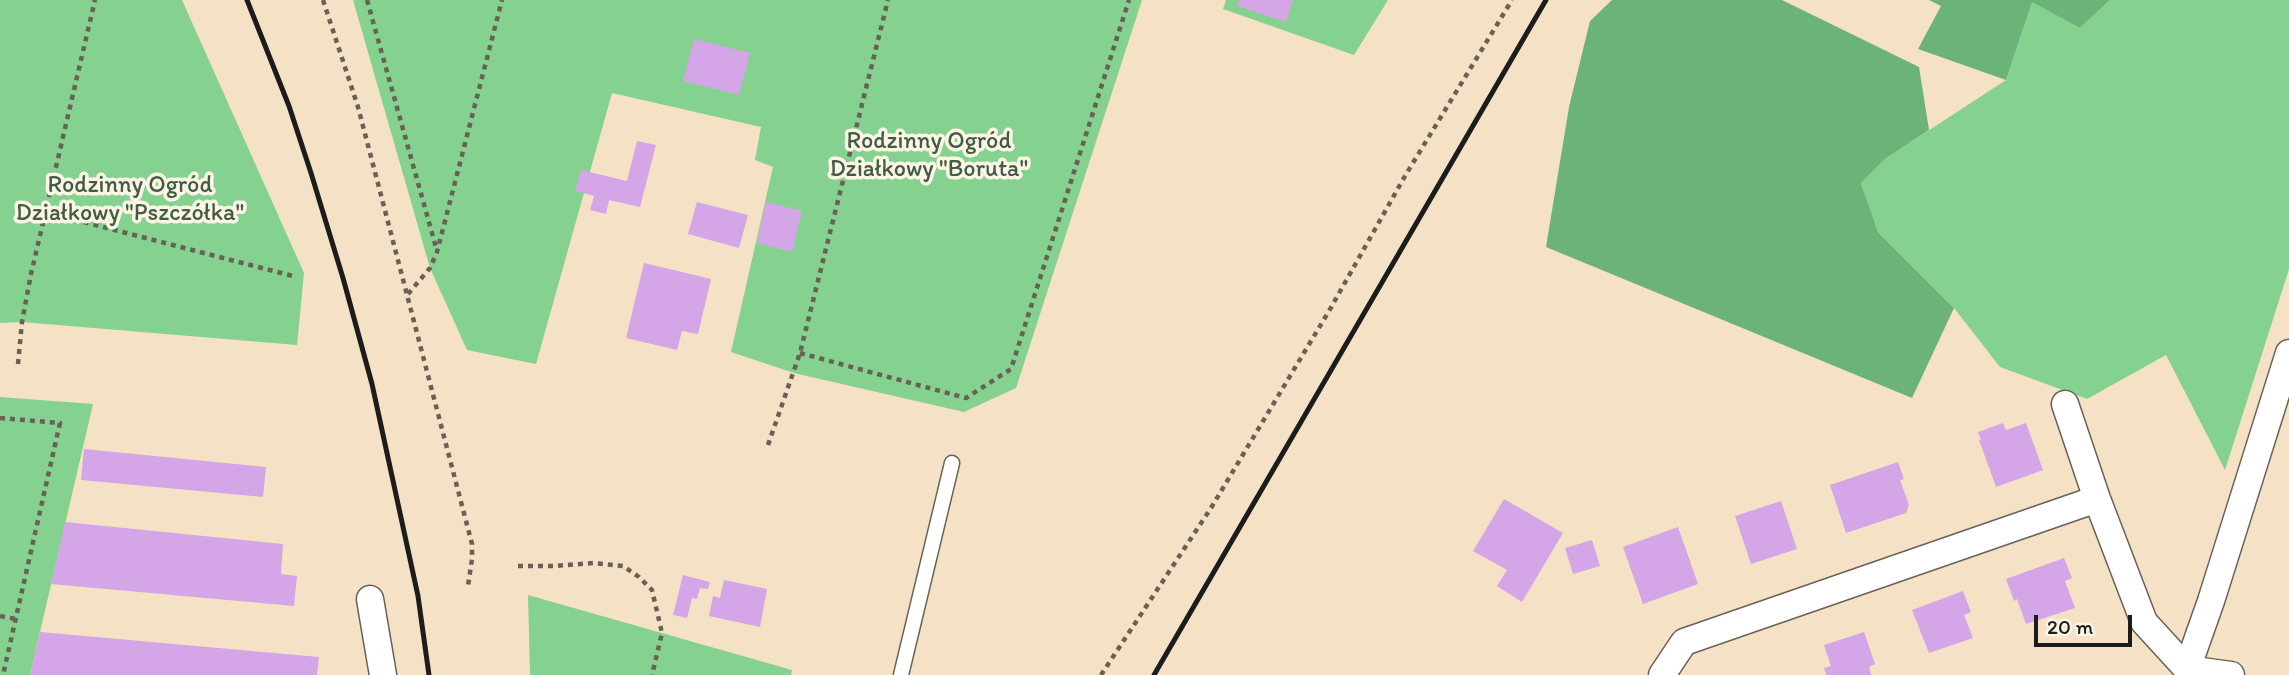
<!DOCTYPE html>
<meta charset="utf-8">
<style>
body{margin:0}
#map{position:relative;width:2289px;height:675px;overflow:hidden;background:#f5e1c5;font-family:Itim,sans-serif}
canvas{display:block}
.scale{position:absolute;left:2034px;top:615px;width:98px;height:32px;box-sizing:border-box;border:4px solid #1c1c1c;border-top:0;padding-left:9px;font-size:21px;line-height:24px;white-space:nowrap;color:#1c1c1c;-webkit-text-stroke:5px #fcf5e5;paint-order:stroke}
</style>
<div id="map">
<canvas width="2289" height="675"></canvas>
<div class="scale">20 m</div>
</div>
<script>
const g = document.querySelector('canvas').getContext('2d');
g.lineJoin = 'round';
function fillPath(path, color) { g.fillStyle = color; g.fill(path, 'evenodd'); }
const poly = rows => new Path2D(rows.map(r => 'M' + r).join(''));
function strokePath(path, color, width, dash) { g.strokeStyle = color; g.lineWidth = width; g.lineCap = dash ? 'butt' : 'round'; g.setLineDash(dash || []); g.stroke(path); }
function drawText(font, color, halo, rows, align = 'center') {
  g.font = font + ' Itim,sans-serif'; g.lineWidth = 7; g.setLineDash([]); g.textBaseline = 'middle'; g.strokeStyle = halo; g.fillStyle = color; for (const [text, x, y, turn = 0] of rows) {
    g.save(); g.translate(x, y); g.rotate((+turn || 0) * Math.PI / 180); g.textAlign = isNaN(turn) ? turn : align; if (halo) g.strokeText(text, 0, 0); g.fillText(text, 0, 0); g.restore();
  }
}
fillPath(poly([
 [0,0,182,0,304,273,297,345,22,322,0,323],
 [353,0,1142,0,1016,388,964,412,794,373,731,352,773,167,755,160,761,127,612,93,536,364,467,350,430,268],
 [1226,0,1388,0,1354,55,1223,9],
 [2110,0,2289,0,2289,269,2225,470,2166,355,2087,399,2000,367,1954,308,1878,232,1861,183,1885,159,2006,80,2032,1,2080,28],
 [0,397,93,404,30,675,0,675],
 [528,595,792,670,791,675,530,675]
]), '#85d18f');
fillPath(poly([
 [1612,0,1782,0,1919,67,1929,130,1885,159,1861,183,1878,232,1954,308,1912,398,1546,247,1569,107,1590,21],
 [1929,0,2110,0,2080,28,2032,2,2006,80,1918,49,1941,6]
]), '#6cb37a');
fillPath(poly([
 [1239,0,1293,0,1286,22,1237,6],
 [694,39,750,53,739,95,683,81],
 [637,141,656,145,640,207,609,200,606,214,590,210,594,196,575,191,581,170,627,181],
 [697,202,748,215,739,248,688,234],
 [766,202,802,211,792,252,757,243],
 [644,263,711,279,698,334,682,331,677,350,626,338],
 [2003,423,2006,430,2026,423,2043,470,1996,487,1979,440,1981,440,1978,432],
 [84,449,266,467,263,497,81,480],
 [1898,462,1904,479,1900,480,1909,505,1906,513,1846,533,1830,485],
 [1504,499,1563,533,1522,602,1497,586,1507,570,1473,551],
 [1781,501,1797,549,1751,564,1735,516],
 [65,522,283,544,281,574,297,576,294,606,51,584],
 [1678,527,1698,584,1643,604,1623,547],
 [1592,540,1600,566,1573,574,1565,548],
 [2064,558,2072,578,2065,581,2075,608,2026,624,2017,599,2014,601,2006,579],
 [683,575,710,582,708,589,700,588,697,599,692,598,687,618,673,615],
 [724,580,767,589,760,627,709,616,713,596,720,598],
 [1963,591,1971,612,1964,615,1973,638,1929,653,1912,610],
 [40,632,319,657,317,675,30,675],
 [1864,632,1875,664,1869,667,1871,675,1826,675,1824,668,1831,666,1824,645]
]), '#d4a6e8');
const lane = poly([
 [901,675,952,463]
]);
const street = poly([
 [2065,404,2097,499,2144,622,2187,669,2189,675],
 [370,599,383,675],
 [1662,675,1684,642,2097,499],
 [2231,675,2187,669,2211,601,2289,353]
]);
strokePath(lane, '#686157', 17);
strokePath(street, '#686157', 29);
strokePath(poly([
 [323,0,358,107,472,544,472,559,468,586],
 [367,0,437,251],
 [45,212,293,276],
 [408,294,430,268,437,252,502,0],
 [800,353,966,398,1011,369,1129,0],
 [18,364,22,322,31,274,95,0],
 [0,418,60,423,3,675],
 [768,445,800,353,888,0],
 [518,566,554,566,594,563,623,566,639,577,652,590,662,633,652,675],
 [0,616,16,619],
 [1101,675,1211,508,1329,311,1405,176,1512,0]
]), '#686157', 4.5, [5, 5]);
strokePath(lane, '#fff', 14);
strokePath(street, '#fff', 26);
strokePath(poly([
 [247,0,289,106,311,173,343,278,372,384,418,596,429,675],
 [1154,675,1546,0]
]), '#1c1c1c', 5);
drawText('24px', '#415b44', '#fcf5e5', [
 ["Rodzinny Ogród",929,142],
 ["Działkowy \"Boruta\"",929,170],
 ["Rodzinny Ogród",130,186],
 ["Działkowy \"Pszczółka\"",130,214]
]);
</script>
